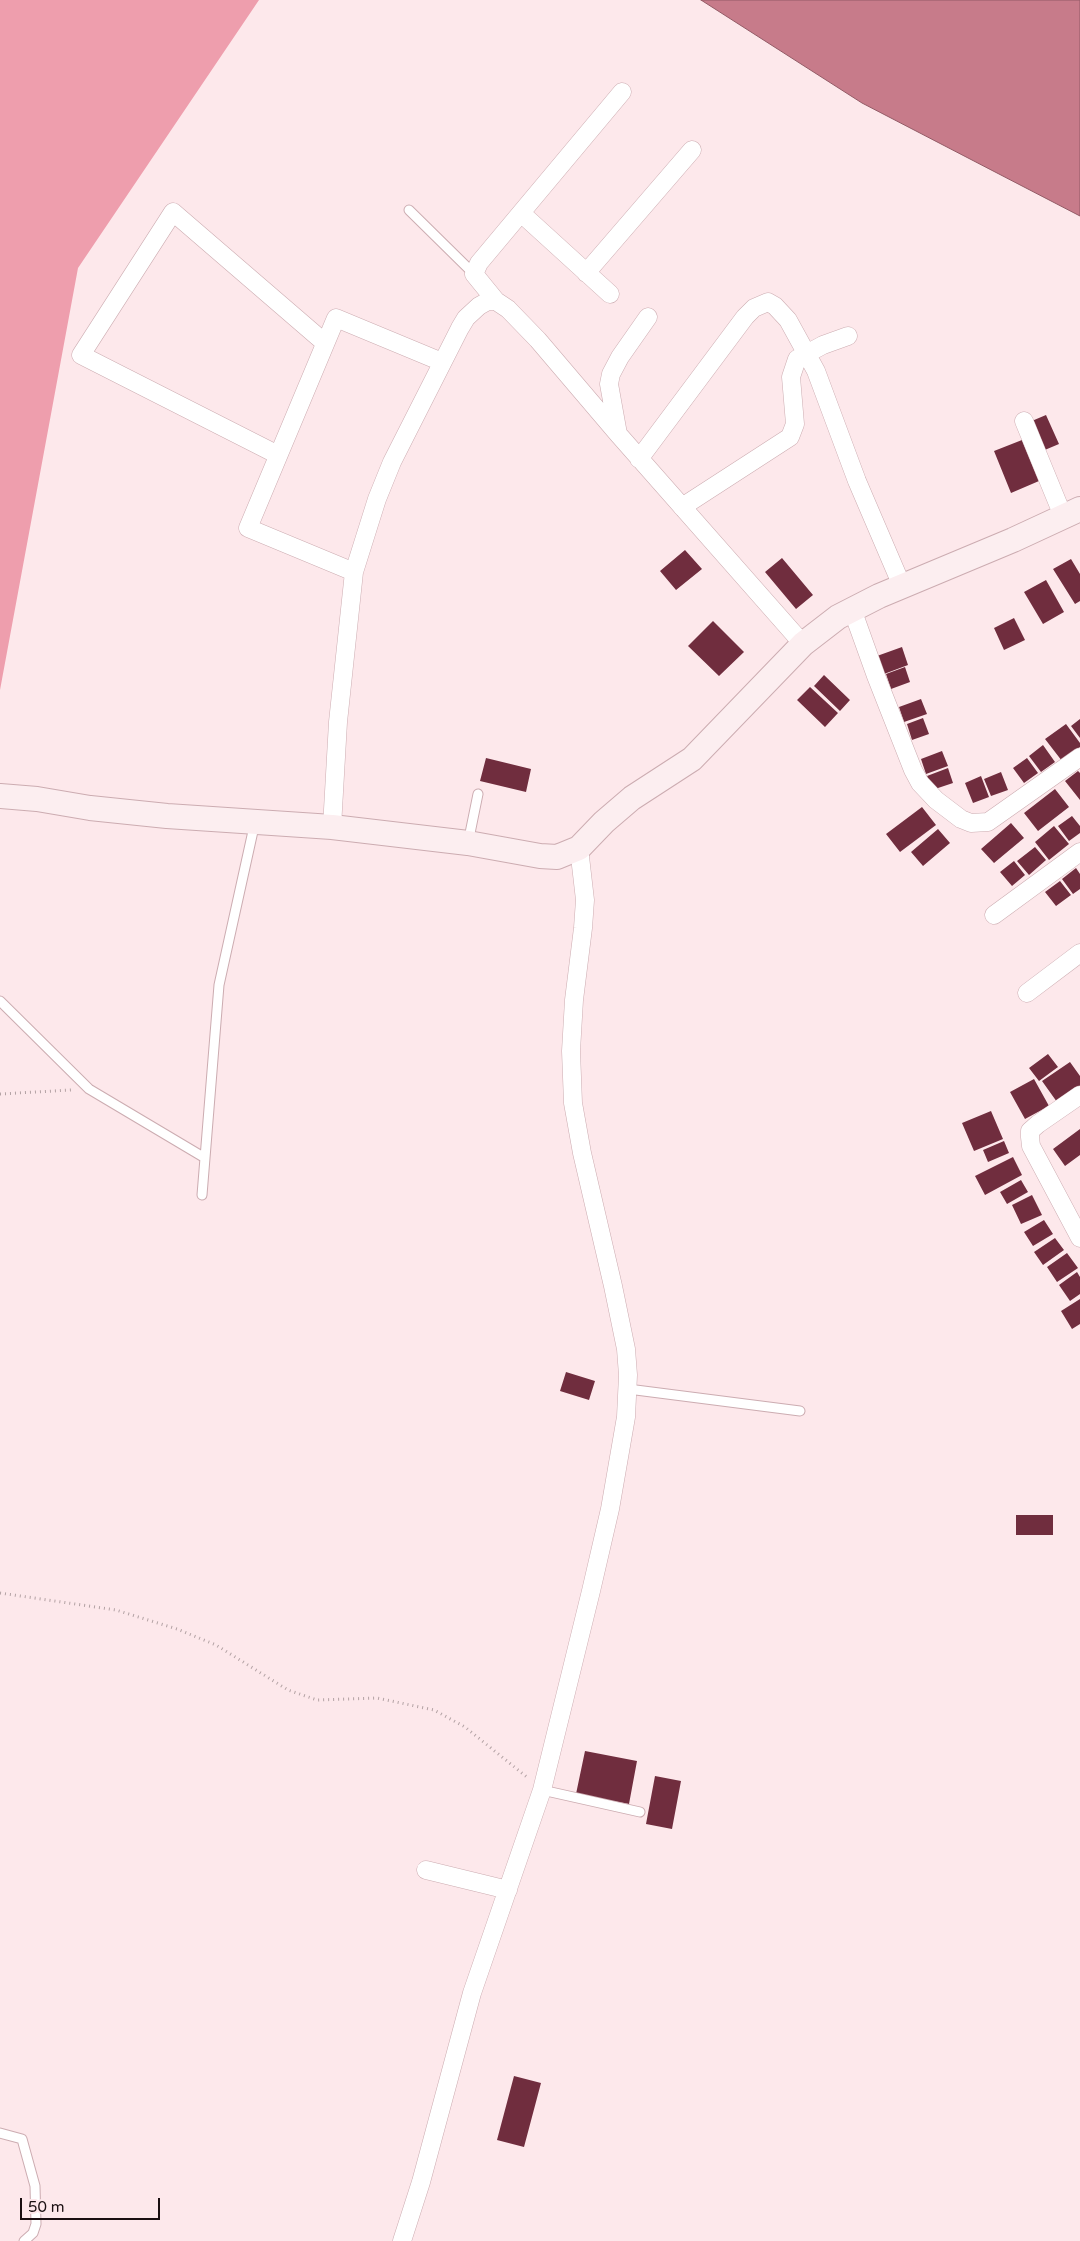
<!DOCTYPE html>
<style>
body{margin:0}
#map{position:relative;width:1080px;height:2241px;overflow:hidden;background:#fde8eb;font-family:"Varela Round",sans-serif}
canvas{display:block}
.scale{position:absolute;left:20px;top:2198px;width:140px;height:22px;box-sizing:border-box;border:2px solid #1a0f11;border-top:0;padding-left:6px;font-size:15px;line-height:18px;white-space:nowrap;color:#1a0f11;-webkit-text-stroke:4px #fde8eb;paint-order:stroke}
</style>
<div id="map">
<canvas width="1080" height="2241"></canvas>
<div class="scale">50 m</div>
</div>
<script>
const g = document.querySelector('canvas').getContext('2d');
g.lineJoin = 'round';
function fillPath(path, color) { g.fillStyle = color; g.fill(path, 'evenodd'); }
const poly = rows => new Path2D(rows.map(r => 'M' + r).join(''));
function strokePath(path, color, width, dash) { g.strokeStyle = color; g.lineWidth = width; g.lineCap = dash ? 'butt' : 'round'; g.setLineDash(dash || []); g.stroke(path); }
fillPath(poly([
 [0,0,259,0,78,268,0,690]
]), '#ee9ead');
const water = poly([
 [701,0,1080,0,1080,216,862,103,701,0]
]);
fillPath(water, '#c77b8a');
strokePath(water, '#935b66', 1);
fillPath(poly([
 [1046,415,1059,444,1040,452,1027,423],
 [1022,440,1039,481,1011,493,994,451],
 [685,550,702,569,676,590,660,571],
 [782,558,813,595,796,609,765,572],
 [1071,559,1080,574,1080,601,1075,604,1053,569],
 [1046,580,1064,612,1043,624,1024,592],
 [1014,618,1025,640,1004,650,994,628],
 [713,621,744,652,719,676,688,646],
 [902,647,908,665,884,674,877,656],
 [905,667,910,682,891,689,886,674],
 [824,675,850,700,840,711,814,686],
 [810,687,838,713,825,727,797,700],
 [921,699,927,714,904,722,899,707],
 [923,718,929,734,912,740,907,724],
 [1080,719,1080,738,1071,726],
 [1066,724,1080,743,1080,747,1062,761,1045,739],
 [1043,745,1055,762,1041,772,1029,756],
 [942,751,948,766,926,774,921,759],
 [486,758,531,769,526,792,480,781],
 [1027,758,1038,773,1024,783,1013,768],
 [948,768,953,783,932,790,927,776],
 [1078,771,1080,773,1080,800,1065,781],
 [1001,772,1008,790,991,796,984,779],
 [981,776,989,797,973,803,965,783],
 [1055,789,1069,807,1038,831,1024,813],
 [922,807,936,825,900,852,886,834],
 [1072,816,1080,826,1080,833,1069,841,1058,826],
 [1011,823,1024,838,994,863,981,849],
 [1054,826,1069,844,1049,860,1035,842],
 [938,829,950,843,923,866,911,852],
 [1035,847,1046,860,1029,875,1017,861],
 [1014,861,1025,875,1012,886,1000,872],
 [1076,868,1080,874,1080,889,1073,894,1062,879],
 [1060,881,1071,895,1056,906,1045,892],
 [1048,1054,1058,1067,1039,1081,1029,1068],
 [1070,1062,1080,1076,1080,1086,1057,1102,1042,1081],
 [1034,1079,1049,1106,1025,1119,1010,1092],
 [991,1111,1003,1139,974,1151,962,1123],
 [1080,1129,1080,1155,1065,1166,1053,1149],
 [1004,1141,1009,1153,988,1162,983,1150],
 [1013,1157,1022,1175,985,1195,975,1176],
 [1021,1180,1028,1192,1007,1204,1000,1192],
 [1032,1195,1042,1215,1021,1224,1012,1205],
 [1044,1220,1053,1234,1033,1246,1024,1232],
 [1055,1238,1064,1250,1043,1265,1034,1252],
 [1067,1253,1078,1268,1057,1282,1047,1267],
 [1077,1272,1080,1277,1080,1294,1070,1301,1059,1285],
 [1080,1299,1080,1324,1072,1329,1061,1311],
 [566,1372,595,1381,589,1400,560,1391],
 [1016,1515,1053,1515,1053,1535,1016,1535],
 [585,1751,637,1761,629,1804,576,1794],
 [655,1776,681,1781,672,1829,646,1824],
 [514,2076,541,2083,524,2147,497,2140]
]), '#702d3e');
const lane = poly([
 [409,210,474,274],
 [468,843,478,794],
 [0,1001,89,1089,205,1158],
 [202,1195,219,985,255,822],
 [628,1389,800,1411],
 [542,1790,640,1812],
 [0,2133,22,2139,35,2186,36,2224,33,2233,24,2241]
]);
const street = poly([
 [622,92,479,263,474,274,496,301,508,309,538,340,618,434,803,644],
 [521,213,610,294],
 [586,273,692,150],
 [1024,421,1063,516],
 [618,434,609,384,611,374,620,357,648,317],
 [278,455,81,355,173,212,325,343],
 [639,459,745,317,754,308,768,302,775,306,788,320,816,371,857,481,902,586],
 [682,507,790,437,795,424,791,377,797,359,823,345,848,336],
 [354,572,248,528,336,318,442,362],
 [852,609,876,676,913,770,920,783,936,800,961,819,971,823,988,822,1080,757],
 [332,827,338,722,354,572,377,499,392,462,460,328,466,318,479,306,488,301,496,301],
 [994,915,1080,852],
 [1027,993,1080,953],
 [1080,1095,1038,1124,1030,1131,1030,1137,1031,1146,1080,1238],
 [426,1870,508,1890],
 [402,2241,421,2182,472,1993,542,1790,591,1591,610,1509,626,1417,628,1375,626,1349,613,1286,582,1153,573,1103,571,1051,574,1000,583,928,585,900,579,848]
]);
const secondary = poly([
 [0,796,37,799,90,808,167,816,332,827,468,843,540,856,557,857,579,848,604,822,632,798,692,759,803,644,838,617,879,596,1013,540,1080,509]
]);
strokePath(lane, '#ccacb1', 11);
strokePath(street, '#ccacb1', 19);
strokePath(secondary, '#ccacb1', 26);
strokePath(poly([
 [0,1094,71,1090],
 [0,1593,116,1610,177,1629,216,1645,288,1690,317,1700,377,1698,434,1710,465,1727,528,1778]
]), '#b3a2a4', 3, [1, 4]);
strokePath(lane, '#fff', 9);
strokePath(street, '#fff', 18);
strokePath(secondary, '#fceef0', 24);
</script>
